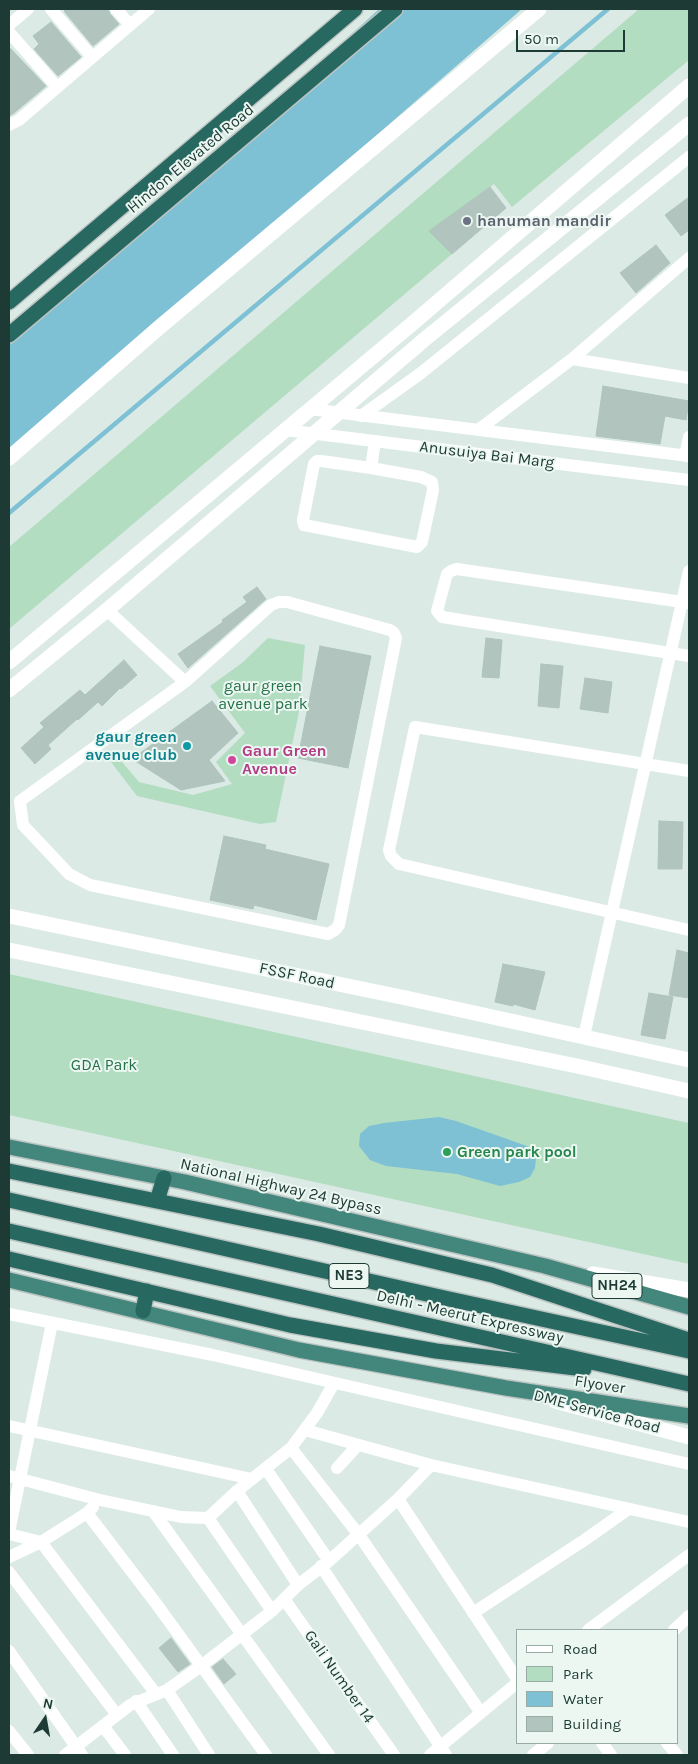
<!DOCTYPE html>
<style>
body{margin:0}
#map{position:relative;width:698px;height:1764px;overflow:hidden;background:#dceae5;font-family:Karla,sans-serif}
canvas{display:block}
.frame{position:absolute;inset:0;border:10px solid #1d3a34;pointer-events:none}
.legend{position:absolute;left:516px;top:1629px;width:162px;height:115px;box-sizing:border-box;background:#ecf7f2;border:1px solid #99aba6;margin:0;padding:6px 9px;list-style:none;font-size:15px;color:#1d3a34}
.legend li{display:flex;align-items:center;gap:10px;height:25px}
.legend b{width:25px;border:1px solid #99aba6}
.north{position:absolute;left:20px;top:1694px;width:50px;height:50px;-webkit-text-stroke:4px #ecf7f2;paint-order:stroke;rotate:12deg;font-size:14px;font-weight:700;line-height:20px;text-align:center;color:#1d3a34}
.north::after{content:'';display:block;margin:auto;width:18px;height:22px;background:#1d3a34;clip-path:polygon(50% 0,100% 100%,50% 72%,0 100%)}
.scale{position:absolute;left:516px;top:30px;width:109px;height:22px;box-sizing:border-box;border:2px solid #1d3a34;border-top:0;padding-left:6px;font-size:15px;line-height:18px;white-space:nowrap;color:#1d3a34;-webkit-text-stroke:4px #ecf7f2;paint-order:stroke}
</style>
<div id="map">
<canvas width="698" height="1764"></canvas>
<div class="frame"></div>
<ul class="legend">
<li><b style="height:6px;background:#fff"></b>Road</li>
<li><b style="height:14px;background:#b2ddc1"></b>Park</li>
<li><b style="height:14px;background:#7ec1d5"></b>Water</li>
<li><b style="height:14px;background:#b1c5be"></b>Building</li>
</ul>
<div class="north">N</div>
<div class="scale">50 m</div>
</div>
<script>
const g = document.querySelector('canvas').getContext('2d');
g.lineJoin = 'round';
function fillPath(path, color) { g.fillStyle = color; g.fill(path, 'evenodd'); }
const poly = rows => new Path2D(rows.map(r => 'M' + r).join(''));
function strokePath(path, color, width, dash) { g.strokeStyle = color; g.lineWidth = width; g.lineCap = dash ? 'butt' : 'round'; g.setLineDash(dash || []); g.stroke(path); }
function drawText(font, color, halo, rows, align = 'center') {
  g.font = font + ' Karla,sans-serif'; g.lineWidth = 4; g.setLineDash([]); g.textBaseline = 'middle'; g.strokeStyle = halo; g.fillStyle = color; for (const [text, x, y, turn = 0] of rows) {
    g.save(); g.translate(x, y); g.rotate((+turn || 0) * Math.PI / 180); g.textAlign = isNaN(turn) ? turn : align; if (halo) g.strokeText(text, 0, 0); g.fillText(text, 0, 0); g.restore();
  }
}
fillPath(poly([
 [639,9,689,9,689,60,512,207,494,184,430,231,452,254,9,629,9,547],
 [268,638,305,645,299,712,276,822,260,824,137,796,111,762,117,756,139,782,193,795,232,784,216,762,245,733,210,686,242,663],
 [9,974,689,1123,689,1264,9,1115]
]), '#b2ddc1');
fillPath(poly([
 [379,9,522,9,9,454,9,324,344,41],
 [439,1117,456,1121,527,1146,536,1158,535,1168,530,1177,519,1182,500,1186,457,1174,386,1166,370,1160,359,1146,360,1134,369,1126,384,1123]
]), '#7ec1d5');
strokePath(poly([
 [9,513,608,9]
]), '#7ec1d5', 4.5);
const building = poly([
 [67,9,108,9,110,14,119,24,93,46,64,11,67,9],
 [51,22,81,57,58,76,34,49,39,44,33,36,51,22],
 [9,47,46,86,14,113,9,116,9,47],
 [490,187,506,208,452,254,429,231,490,187],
 [689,197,689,230,681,236,665,215,689,197],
 [656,245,670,263,636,293,620,273,656,245],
 [603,386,689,401,686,420,665,416,660,444,596,436,603,386],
 [257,587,266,599,188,668,178,654,223,622,222,620,247,602,243,597,257,587],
 [486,638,502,640,499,678,482,677,486,638],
 [320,646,371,656,348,768,298,758,320,646],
 [124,660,137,675,121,689,120,688,102,706,98,702,78,720,77,719,48,745,51,749,35,764,21,748,44,727,40,723,80,690,85,695,124,660],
 [541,664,563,666,559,708,538,706,541,664],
 [585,678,612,682,608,713,580,709,585,678],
 [212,701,238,733,209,760,225,781,181,790,132,759,212,701],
 [659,821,683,822,682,869,658,869,659,821],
 [224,836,266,845,265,849,329,864,316,920,254,905,253,909,210,900,224,836],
 [677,950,689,953,689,998,669,995,677,950],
 [503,964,545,972,535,1010,513,1004,513,1006,495,1002,503,964],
 [649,993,673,997,665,1039,641,1035,649,993],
 [171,1638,190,1664,178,1672,159,1648,171,1638],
 [223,1659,236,1674,224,1684,212,1667,223,1659]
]);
fillPath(building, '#b1c5be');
strokePath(building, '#aec4bc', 1);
const trunk = poly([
 [9,1147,185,1182,545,1266,689,1307],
 [9,1280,299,1350,506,1388,689,1416]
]);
const motorway = poly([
 [9,302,355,9],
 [9,335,395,9],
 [9,1171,319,1234,492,1275,689,1340],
 [9,1200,449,1299,689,1351],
 [157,1201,164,1178],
 [9,1231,689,1384],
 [9,1259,290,1325,436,1351,584,1369],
 [143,1311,147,1291]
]);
strokePath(trunk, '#bbc4c2', 18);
strokePath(motorway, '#bbc4c2', 18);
strokePath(poly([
 [51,9,92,57],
 [116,9,130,25],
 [9,25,28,9],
 [9,32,57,87],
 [9,125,19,120,149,9],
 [572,359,689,378],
 [310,409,689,456],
 [361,416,421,373,689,157],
 [285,430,689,480],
 [478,430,572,359,689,258],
 [685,456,689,437],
 [371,468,421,477,432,482,433,490,422,542,417,547,304,525,303,520,314,464,317,461,321,461,371,468,375,441],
 [279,602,287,602,390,630,394,633,396,638,339,925,335,930,328,934,90,885,69,874,23,825,20,801,185,682,271,605,279,602],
 [689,603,457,569,451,571,447,574,437,611,442,617,689,656],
 [107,610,185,682],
 [689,771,415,727,389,850,391,856,399,864,689,930],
 [584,1036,689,571],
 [9,1314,213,1355,689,1464],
 [9,1426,252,1479],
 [305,1430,431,1465,689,1522],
 [291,1448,359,1535,481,1713],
 [337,1468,358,1445],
 [266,1469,329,1561],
 [9,1476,100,1500,181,1517,208,1518,237,1491,291,1448,317,1413,334,1383],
 [237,1491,298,1585],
 [398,1499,517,1679],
 [153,1511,329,1755],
 [87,1513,155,1602,266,1755],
 [208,1518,272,1611],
 [9,1532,52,1323],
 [9,1534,41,1542,87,1513,93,1507],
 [9,1557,41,1542,156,1694],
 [321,1566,446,1755],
 [9,1572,117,1715],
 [284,1599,394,1755],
 [473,1613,586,1539,627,1510],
 [588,1630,689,1555],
 [674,1630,689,1616],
 [9,1651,82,1755],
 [167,1690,209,1755],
 [136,1701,173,1755],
 [103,1726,125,1755],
 [9,1731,28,1755],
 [602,1743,611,1755],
 [667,1743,677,1755],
 [65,1755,130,1705,167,1690,201,1666,272,1611,298,1585,329,1561,398,1499,431,1465],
 [430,1755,517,1683],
 [533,1755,548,1743]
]), '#fff', 12);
strokePath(poly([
 [9,458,162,325,539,9],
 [9,662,413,323,689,86],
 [9,690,107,610,425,339,689,124],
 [9,916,406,998,689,1060],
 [9,950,577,1066,689,1091],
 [593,1274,689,1290],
 [555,1401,689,1437]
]), '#fff', 15);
strokePath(trunk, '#42867c', 15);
strokePath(motorway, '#276860', 15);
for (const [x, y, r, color] of [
 [467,221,5,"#6b7280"],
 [187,746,5,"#0f9aa8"],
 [232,760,5,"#d1479c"],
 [447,1152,5,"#2e9e5b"]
]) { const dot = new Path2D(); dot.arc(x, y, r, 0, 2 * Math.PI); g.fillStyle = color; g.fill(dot); strokePath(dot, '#ecf7f2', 2); }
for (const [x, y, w] of [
 [349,1276,40],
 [617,1286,50]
]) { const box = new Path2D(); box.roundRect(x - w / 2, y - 12.5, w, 25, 4); g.fillStyle = '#ecf7f2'; g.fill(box); strokePath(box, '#1d3a34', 1); }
drawText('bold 15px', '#1d3a34', null, [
 ["NE3",349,1276],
 ["NH24",617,1286]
]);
drawText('16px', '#1d3a34', '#ecf7f2', [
 ["Hindon Elevated Road",191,159,-40],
 ["Anusuiya Bai Marg",487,455,7],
 ["FSSF Road",297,976,12],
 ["National Highway 24 Bypass",281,1187,13],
 ["Delhi - Meerut Expressway",470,1317,13],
 ["Flyover",600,1385,9],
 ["DME Service Road",597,1412,15],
 ["Gali Number 14",339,1677,55]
]);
drawText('bold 16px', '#5b616d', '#ecf7f2', [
 ["hanuman mandir",477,221]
], 'left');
drawText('16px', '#257349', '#ecf7f2', [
 ["gaur green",263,686],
 ["avenue park",263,704],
 ["GDA Park",104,1065]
]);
drawText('bold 16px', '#0d838f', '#ecf7f2', [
 ["gaur green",177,737],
 ["avenue club",177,755]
], 'right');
drawText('bold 16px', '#b23c85', '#ecf7f2', [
 ["Gaur Green",242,751],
 ["Avenue",242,769]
], 'left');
drawText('bold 16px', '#27864d', '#ecf7f2', [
 ["Green park pool",457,1152]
], 'left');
</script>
